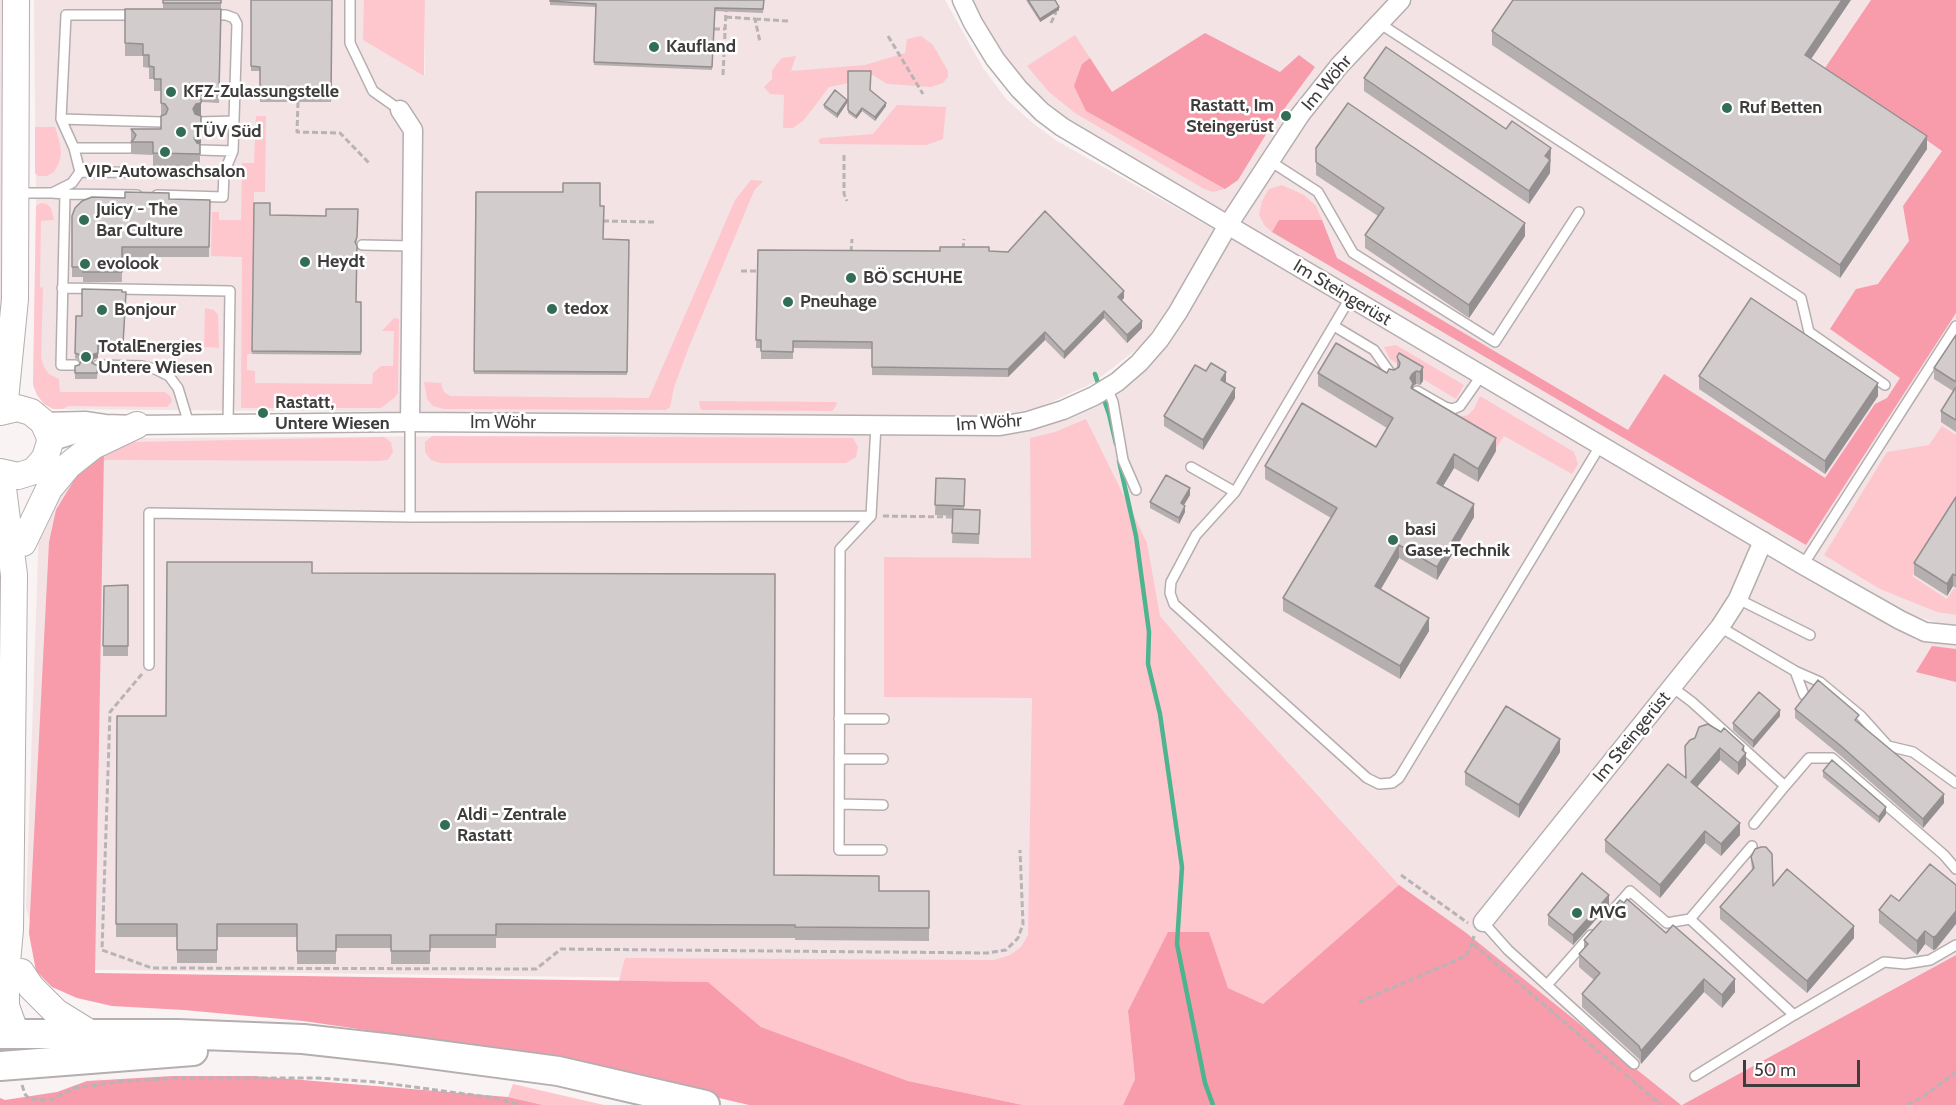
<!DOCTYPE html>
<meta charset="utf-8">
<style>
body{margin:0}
#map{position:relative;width:1956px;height:1105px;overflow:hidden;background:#f9f3f4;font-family:Cabin,sans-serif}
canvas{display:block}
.scale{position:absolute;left:1743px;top:1060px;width:117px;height:27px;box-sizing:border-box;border:3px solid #3f3c3c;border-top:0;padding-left:8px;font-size:18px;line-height:21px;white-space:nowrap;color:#3f3c3c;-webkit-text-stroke:4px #fff;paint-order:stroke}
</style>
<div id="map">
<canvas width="1956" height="1105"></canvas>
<div class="scale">50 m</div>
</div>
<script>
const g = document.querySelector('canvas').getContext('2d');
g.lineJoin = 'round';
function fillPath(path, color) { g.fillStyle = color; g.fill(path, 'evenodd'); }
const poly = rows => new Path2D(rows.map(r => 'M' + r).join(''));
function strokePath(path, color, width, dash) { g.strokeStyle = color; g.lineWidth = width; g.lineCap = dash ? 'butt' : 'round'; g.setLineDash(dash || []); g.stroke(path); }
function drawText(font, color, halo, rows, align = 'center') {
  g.font = font + ' Cabin,sans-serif'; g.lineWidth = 5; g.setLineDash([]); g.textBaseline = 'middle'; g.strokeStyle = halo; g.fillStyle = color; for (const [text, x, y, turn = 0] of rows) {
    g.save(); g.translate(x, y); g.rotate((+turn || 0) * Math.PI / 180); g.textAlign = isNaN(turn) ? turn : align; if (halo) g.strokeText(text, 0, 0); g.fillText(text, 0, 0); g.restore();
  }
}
fillPath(poly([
 [0,0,2,0,2,389,0,392],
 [34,0,364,0,364,40,425,75,425,0,945,0,983,68,1007,100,1034,124,1057,141,1214,229,1167,312,1141,346,1093,383,1042,406,1010,414,973,417,53,409,44,404,37,395,33,385,36,206],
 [973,0,1956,0,1956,626,1950,627,1903,612,1068,120,1027,84,1001,53,975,7],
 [1233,234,1916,640,1956,643,1956,955,1682,1105,855,981,44,969,26,908,39,527,62,479,134,438,1013,433,1050,424,1080,414,1134,381,1171,340]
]), '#f3e3e5');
fillPath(poly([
 [364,0,425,0,424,76,363,40],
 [1075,35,1090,58,1082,64,1086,111,1225,189,1213,192,1204,189,1075,113,1049,92,1027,66],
 [921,36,933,45,948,71,948,77,943,83,931,87,887,84,871,74,848,75,848,83,829,87,804,120,793,128,783,128,784,95,770,94,764,87,772,79,772,70,782,58,796,56,791,71,865,65,905,53,907,39],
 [897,105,946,107,943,139,927,145,820,144,818,140,822,138,873,134],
 [256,116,266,116,265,192,254,192,252,354,247,354,247,370,255,371,255,383,372,384,373,373,381,366,393,366,394,331,382,331,394,318,399,319,398,393,394,398,381,408,241,408,242,257,211,256,212,212,219,212,219,220,241,220,242,163,254,163],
 [35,127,55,127,60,144,61,154,59,163,54,172,47,176,38,176,35,173],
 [751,180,763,181,754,191,689,347,674,387,670,407,666,410,444,409,433,406,427,399,424,382,441,383,444,392,450,396,649,398,735,200],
 [1282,185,1304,195,1316,206,1322,220,1280,220,1272,232,1265,226,1259,215,1262,201,1269,189],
 [41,203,47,204,51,208,54,220,41,221,40,287,43,288,41,358,44,367,49,374,59,379,60,392,165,392,171,397,172,401,167,407,69,406,62,409,53,409,44,404,37,395,33,385,36,206],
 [205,308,214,310,218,315,219,348,204,347],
 [1396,345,1464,385,1456,399,1390,359,1384,347],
 [1480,396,1574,452,1578,464,1572,474,1504,436,1496,448,1449,420,1468,415,1474,409],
 [699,401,837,402,836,406,832,411,702,410,700,408],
 [1086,419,1147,543,1160,616,1224,692,1399,885,1263,1004,1228,988,1209,932,1128,1011,1135,1079,1123,1105,1023,1105,908,1081,761,1027,708,982,619,981,625,958,994,960,1010,955,1021,947,1028,935,1032,698,884,697,884,557,1031,558,1030,438,1055,432],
 [1942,426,1956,435,1956,505,1912,576,1947,599,1954,588,1956,590,1956,615,1937,612,1880,589,1824,555,1887,452,1929,445],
 [432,436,853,438,858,447,856,457,846,463,440,463,431,460,425,452,425,442],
 [384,437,391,442,393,452,388,460,378,461,104,460,104,451,116,445,134,442],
 [513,1084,604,1105,543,1105,508,1097]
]), '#fec7ce');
fillPath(poly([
 [1871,0,1956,0,1956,313,1806,545,1272,232,1279,220,1322,220,1337,258,1628,430,1664,374,1825,478,1875,404,1887,398,1900,378,1830,329,1856,289,1878,284,1909,241,1903,206,1942,151,1825,68],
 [1205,33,1280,72,1299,55,1315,67,1268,131,1238,180,1225,189,1086,111,1074,86,1082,64,1090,58,1112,92],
 [104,451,95,973,708,982,761,1027,908,1081,1023,1105,749,1105,586,1067,422,1038,303,1021,184,1010,112,1006,77,998,52,987,36,971,29,934,49,542,56,510,76,477],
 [1932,646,1956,649,1956,682,1916,672],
 [1399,885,1465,932,1681,1105,1123,1105,1135,1079,1128,1011,1168,932,1209,932,1228,988,1263,1004],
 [1956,955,1956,1105,1682,1105],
 [172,1076,254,1076,508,1097,543,1105,0,1105,0,1098,5,1100,57,1092,87,1081]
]), '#f89baa');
strokePath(poly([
 [1095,374,1100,389],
 [1103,397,1109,414,1116,444],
 [1119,461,1136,536,1149,632,1148,664,1160,714,1182,867,1177,944,1205,1083,1213,1105]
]), '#4cb48e', 4.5);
const lane = poly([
 [350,0,350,43,373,91,400,110],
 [211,15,226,15,234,18,237,24,233,151,224,173],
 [1379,23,1801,298,1809,332,1885,385],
 [61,119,161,122],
 [200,122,234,121],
 [74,148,129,148],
 [201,150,233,151],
 [1270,161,1318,192,1353,253,1495,342,1579,212],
 [80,172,224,173,223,197,157,195],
 [18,193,52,193],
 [65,194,137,195],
 [362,245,412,246],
 [62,288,230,291,228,424],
 [1350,298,1235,492,1196,535,1171,582,1170,593,1174,604,1367,778,1379,784,1392,783,1399,778,1600,446],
 [1334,326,1374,350,1393,377],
 [75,365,61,365,65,194,52,193,72,183,80,172,74,148,61,119,66,15,137,15],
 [98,365,142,366,155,369,169,376,178,388,189,424],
 [1107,388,1113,402,1123,460,1136,490],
 [1417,391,1445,407,1453,409,1460,406,1481,376],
 [410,422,410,517,871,516],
 [876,425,871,516,840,549,839,850,882,850],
 [1191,467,1235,492],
 [1803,565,1956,326],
 [1738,599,1810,635],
 [1720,627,1795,671,1804,695],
 [149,665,149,513,410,517],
 [1795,671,1820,682,1861,716,1888,746,1913,752,1956,783],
 [1672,687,1692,702,1785,786,1754,824],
 [839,719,884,719],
 [839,759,883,759],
 [1785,786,1809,758,1832,758,1944,855,1956,869],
 [839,804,883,805],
 [1614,909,1630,891,1667,923,1690,919,1752,846],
 [1690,919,1794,1015,1884,962,1905,964,1930,960,1956,945],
 [1483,922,1508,950,1634,1064],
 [1547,985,1591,935],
 [1695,1076,1794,1015]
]);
const street = poly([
 [962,0,973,23,995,59,1019,89,1042,112,1062,127,1803,565,1900,620,1925,632,1956,635],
 [400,110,413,130,410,422],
 [43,422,85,421,105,424,137,425,410,422,1000,426,1028,421,1063,410,1094,396,1117,382,1139,363,1160,339,1178,312,1228,225,1300,115,1339,66,1401,0],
 [50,442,101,426],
 [1483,922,1720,627,1738,599,1763,541]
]);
const secondary = poly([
 [4,410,15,299,16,0],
 [0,412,17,408,31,412,43,422,49,435,50,442,45,458,34,471,18,476,0,472],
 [1,473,14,575,10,929,6,974,6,1006,16,1034],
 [23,543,49,489,69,465,93,446,137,425],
 [21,972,31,987,56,1012,90,1033]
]);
const primary = poly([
 [0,1034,178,1034,303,1039,393,1049,558,1071,705,1105],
 [0,1066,193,1051]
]);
strokePath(lane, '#b5aeaf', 12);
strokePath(street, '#b5aeaf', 21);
strokePath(secondary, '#b5aeaf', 28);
strokePath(primary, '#b5aeaf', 32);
strokePath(poly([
 [726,17,755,19,760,42],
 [755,19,788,21],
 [1051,23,1056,12],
 [714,29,725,29],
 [888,36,923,94],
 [723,75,726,11],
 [298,102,297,132,340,133,370,164],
 [844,155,844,194,847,201],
 [603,221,654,222],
 [963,249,964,239],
 [851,252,852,239],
 [741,271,757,271],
 [883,516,953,517],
 [142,674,110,712,102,950,152,968,536,969,561,949,987,953,1006,950,1018,938,1023,924,1020,850],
 [1401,875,1468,923],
 [1474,936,1472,943,1620,1070],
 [1359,1002,1466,956,1472,943],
 [1625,1074,1661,1105],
 [22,1085,25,1094,29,1099,51,1100,74,1088,126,1081,182,1078,318,1078,377,1082,495,1098,521,1105],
 [1907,1105,1924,1096,1956,1072]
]), '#b8b3b4', 3, [6, 3]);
strokePath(lane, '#fff', 9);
strokePath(street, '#fff', 18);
strokePath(secondary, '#fff', 26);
strokePath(primary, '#fff', 28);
fillPath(poly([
 [163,0,221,0,221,8,163,8],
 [251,0,332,0,331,102,260,102,260,71,251,71],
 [550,0,764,0,763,13,715,11,712,70,594,65,596,7,550,5],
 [1026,0,1055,0,1059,10,1040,22],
 [125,9,221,9,219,103,201,102,201,115,199,116,201,143,199,144,200,144,200,166,153,166,153,155,131,154,131,129,161,129,162,116,161,115,161,91,154,91,154,79,149,79,149,68,143,67,143,56,125,56],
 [1492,31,1811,59,1927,149,1840,278,1492,45],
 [848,71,886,106,875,121,862,111,856,119,848,113],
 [1364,78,1551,161,1550,162,1550,173,1529,204,1364,91],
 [847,103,837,118,824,108,824,105],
 [1316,148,1525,236,1469,318,1365,248,1365,235,1378,216,1316,175],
 [476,192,600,206,603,239,629,240,627,375,474,374],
 [169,199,210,200,209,257,122,257,122,282,83,282,83,277,72,277,72,216],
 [254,203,270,215,326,216,358,209,357,240,356,244,356,302,361,302,361,355,252,354],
 [758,250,989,251,1124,298,1122,300,1142,328,1127,343,1104,318,1064,359,1045,340,1008,377,872,375,872,349,793,348,793,359,761,359,761,348,756,348],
 [122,292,126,297,123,350,98,350,98,358,94,359,92,363,98,366,97,379,75,379,75,366,79,365,80,361,75,358,76,316,82,316],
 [1956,335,1956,432,1941,422,1941,411,1953,391,1934,379,1934,368],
 [1397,357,1423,367,1423,381,1420,385,1416,384,1413,386,1413,389,1496,451,1478,482,1454,468,1443,486,1474,517,1437,580,1399,558,1381,589,1429,631,1400,679,1283,611,1283,598,1331,518,1265,479,1265,466,1376,447,1387,428,1318,386,1318,373,1387,373,1397,369],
 [1699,376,1878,396,1825,474,1699,389],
 [1226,383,1235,398,1203,450,1164,426,1164,416],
 [936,478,965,479,964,510,980,510,979,544,952,543,953,516,935,515],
 [1190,495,1184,505,1185,512,1179,524,1150,508,1150,502],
 [1956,497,1956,588,1953,586,1947,596,1914,575,1914,563],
 [312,573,774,875,879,891,929,891,929,941,795,940,795,938,496,938,496,948,430,948,430,964,391,964,391,948,336,948,336,964,297,964,297,937,217,937,217,963,177,963,177,937,116,937,117,716,166,716],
 [128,585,128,656,103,656,104,586],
 [1795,709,1859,723,1944,803,1923,828,1841,756,1795,718],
 [1780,716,1753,748,1733,730,1733,723],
 [1685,746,1744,746,1746,765,1738,775,1720,760,1697,787,1740,835,1721,856,1705,843,1660,898,1605,852,1605,840,1685,778],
 [1560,752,1519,818,1465,785,1465,772],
 [1823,771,1886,814,1879,823,1823,777],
 [1751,857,1773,886,1854,938,1807,993,1720,919,1720,907,1752,871],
 [1956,885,1936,949,1933,950,1925,944,1917,955,1879,923,1879,910,1899,901],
 [1609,905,1573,945,1548,925,1548,915],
 [1666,933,1735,992,1722,1008,1704,992,1641,1064,1639,1059,1582,1007,1582,994,1594,980,1579,967,1579,954,1584,949,1584,940]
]), '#b5afb0');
fillPath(poly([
 [1842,0,1851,0,1805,68,1805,55],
 [1059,7,1059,10,1040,22,1040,19],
 [201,90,201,115,196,117,193,109],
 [847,100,847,103,837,118,837,114],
 [886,103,886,106,875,121,875,117],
 [862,108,862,111,856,119,856,116],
 [201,131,201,143,196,146,194,138,196,134],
 [1927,136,1927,149,1840,278,1840,265],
 [1551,148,1550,173,1529,204,1529,191,1545,156],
 [1525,223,1525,236,1469,318,1469,305],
 [1124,291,1124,298,1118,304,1118,297],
 [1104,311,1104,318,1064,359,1064,352],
 [1142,321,1142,328,1127,343,1127,335],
 [1045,332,1045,340,1008,377,1008,369],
 [98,353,98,358,94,359,91,364,91,359,94,354],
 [1423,367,1423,381,1420,385,1420,372],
 [1416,371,1416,384,1413,386,1413,397,1411,401,1410,378,1412,374],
 [1226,372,1226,382,1221,390,1221,380],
 [1878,383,1878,396,1825,474,1825,461],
 [1235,388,1235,398,1203,450,1203,440],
 [1496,438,1496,451,1478,482,1478,469],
 [1454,454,1454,468,1437,496,1437,483],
 [1190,488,1190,495,1181,510,1181,503],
 [1474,504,1474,517,1437,580,1437,567],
 [1185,506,1185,512,1179,524,1179,518],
 [1399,545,1399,558,1375,599,1375,586],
 [1953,574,1953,586,1947,596,1947,584],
 [1429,618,1429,631,1400,679,1400,666],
 [1780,710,1780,716,1753,748,1753,741],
 [1560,739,1560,752,1519,818,1519,805],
 [1744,746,1744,755,1746,753,1746,765,1738,775,1738,763,1742,750],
 [1720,748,1720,760,1691,794,1691,782],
 [1944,794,1944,803,1923,828,1923,819],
 [1886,807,1886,814,1879,823,1879,817],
 [1740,823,1740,835,1721,856,1721,844],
 [1705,831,1705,843,1660,898,1660,885],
 [1609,895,1609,905,1573,945,1573,935],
 [1956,911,1956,924,1936,949,1933,950,1933,937],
 [1854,926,1854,938,1807,993,1807,981],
 [1925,931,1925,944,1917,955,1917,941],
 [1704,979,1704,992,1641,1064,1641,1051],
 [1735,979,1735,992,1722,1008,1722,995]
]), '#948f90');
const building = poly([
 [163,0,221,0,221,3,163,3,163,0],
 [251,0,332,0,331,97,260,97,260,67,251,66,251,0],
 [550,0,764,0,763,9,715,8,712,67,594,62,596,4,550,1,550,0],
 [1028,0,1055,0,1059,7,1040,19,1028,0],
 [1513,0,1842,0,1805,55,1927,136,1840,265,1492,31,1513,0],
 [125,9,221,9,219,90,201,90,201,103,196,104,193,109,195,114,201,116,201,131,196,134,194,138,197,143,200,144,200,154,153,153,153,142,131,142,134,139,136,135,131,129,161,129,161,116,166,114,168,109,165,104,161,103,161,79,154,79,154,67,149,66,149,55,143,55,143,44,125,43,125,9],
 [1386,47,1506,129,1512,121,1551,148,1545,156,1550,160,1529,191,1364,78,1386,47],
 [848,71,871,71,870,90,886,103,875,117,862,108,856,116,848,110,848,71],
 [835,90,847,100,837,114,824,105,835,90],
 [1348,103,1525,223,1469,305,1365,235,1384,208,1316,162,1316,148,1348,103],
 [563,183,600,183,600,206,604,206,603,239,629,240,627,372,474,371,476,192,563,192,563,183],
 [125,192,169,193,169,199,210,200,209,247,122,247,122,272,83,272,83,267,72,267,72,216,75,208,82,201,92,197,125,198,125,192],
 [254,203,270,203,270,215,326,216,326,209,358,209,357,237,355,242,357,246,356,302,361,302,361,352,252,351,254,203],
 [1045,211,1124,291,1118,297,1142,321,1127,335,1104,311,1064,352,1045,332,1008,369,872,367,872,342,793,341,793,352,761,351,761,340,756,340,758,250,940,251,940,247,989,247,989,251,1008,252,1045,211],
 [82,289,122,290,122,292,126,292,123,344,98,344,98,353,94,354,91,359,92,363,98,366,97,373,75,373,75,366,79,365,82,360,80,355,75,353,76,316,82,316,82,289],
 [1751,298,1878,383,1825,461,1699,376,1751,298],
 [1956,335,1956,382,1934,368,1956,335],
 [1336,343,1387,373,1389,369,1394,370,1399,367,1400,363,1397,357,1399,353,1423,367,1420,372,1416,371,1412,374,1410,378,1413,383,1411,388,1496,438,1478,469,1454,454,1437,483,1474,504,1437,567,1399,545,1375,586,1429,618,1400,666,1283,598,1337,508,1265,466,1302,403,1376,447,1393,418,1318,373,1336,343],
 [1211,363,1226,372,1221,380,1235,388,1203,440,1164,416,1195,365,1206,371,1211,363],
 [1956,387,1956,420,1941,411,1956,387],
 [1166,475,1190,488,1181,503,1185,506,1179,518,1150,502,1166,475],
 [936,478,965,479,964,506,935,505,936,478],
 [1956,497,1956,576,1953,574,1947,584,1914,563,1956,497],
 [953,509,980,510,979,534,952,533,953,509],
 [167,562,312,562,312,573,775,574,774,875,879,876,879,891,929,891,929,928,795,927,795,925,496,924,496,935,430,935,430,951,391,951,391,935,336,935,336,951,297,951,297,924,217,924,217,950,177,950,177,924,116,924,117,716,166,716,167,562],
 [128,585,128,646,103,646,104,586,128,585],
 [1818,680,1859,715,1855,720,1944,794,1923,819,1841,746,1795,709,1818,680],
 [1759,692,1780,710,1753,741,1733,723,1759,692],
 [1506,706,1560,739,1519,805,1465,772,1506,706],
 [1708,724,1721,732,1724,728,1744,746,1742,750,1746,753,1738,763,1720,748,1691,782,1740,823,1721,844,1705,831,1660,885,1605,840,1668,764,1686,778,1685,746,1690,740,1695,738,1699,727,1708,724],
 [1832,760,1886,807,1879,817,1823,771,1832,760],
 [1761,847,1766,847,1772,854,1773,886,1787,869,1854,926,1807,981,1720,907,1754,868,1751,857,1755,849,1761,847],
 [1930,864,1956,885,1956,911,1936,936,1933,937,1925,931,1917,941,1879,910,1891,895,1899,901,1930,864],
 [1582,873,1609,895,1573,935,1548,915,1582,873],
 [1627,899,1666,933,1673,925,1735,979,1722,995,1704,979,1641,1051,1639,1046,1582,994,1600,973,1579,954,1588,944,1584,940,1620,900,1624,903,1627,899]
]);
fillPath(building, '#d3cccd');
strokePath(building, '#948f90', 1.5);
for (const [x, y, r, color] of [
 [654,47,6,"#326d57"],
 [171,92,6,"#326d57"],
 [1727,108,6,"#326d57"],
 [1286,116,6,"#326d57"],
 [181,132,6,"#326d57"],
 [165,152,6,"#326d57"],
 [84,220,6,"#326d57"],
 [305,262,6,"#326d57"],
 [85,264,6,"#326d57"],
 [851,278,6,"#326d57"],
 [788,302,6,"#326d57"],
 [552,309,6,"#326d57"],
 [102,310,6,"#326d57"],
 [86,357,6,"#326d57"],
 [263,413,6,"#326d57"],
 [1393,540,6,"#326d57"],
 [445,825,6,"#326d57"],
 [1577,913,6,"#326d57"]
]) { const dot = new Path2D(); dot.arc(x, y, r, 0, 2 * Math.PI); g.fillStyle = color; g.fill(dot); strokePath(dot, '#fff', 2); }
drawText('bold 18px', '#3f3c3c', '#fff', [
 ["Kaufland",666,47],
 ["KFZ-Zulassungstelle",183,92],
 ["Rastatt, Im",1274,106,"right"],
 ["Steingerüst",1274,127,"right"],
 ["Ruf Betten",1739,108],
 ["TÜV Süd",193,132],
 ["VIP-Autowaschsalon",165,172,"center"],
 ["Juicy - The",96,210],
 ["Bar Culture",96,231],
 ["Heydt",317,262],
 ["evolook",97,264],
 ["BÖ SCHUHE",863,278],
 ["Pneuhage",800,302],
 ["tedox",564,309],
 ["Bonjour",114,310],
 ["TotalEnergies",98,347],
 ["Untere Wiesen",98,368],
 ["Rastatt,",275,403],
 ["Untere Wiesen",275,424],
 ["basi",1405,530],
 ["Gase+Technik",1405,551],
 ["Aldi - Zentrale",457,815],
 ["Rastatt",457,836],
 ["MVG",1589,913]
], 'left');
drawText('18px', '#3f3c3c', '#fff', [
 ["Im Wöhr",1327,83,-50],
 ["Im Steingerüst",1342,293,31],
 ["Im Wöhr",503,423],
 ["Im Wöhr",989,423,-4],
 ["Im Steingerüst",1632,737,-51]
]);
</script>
